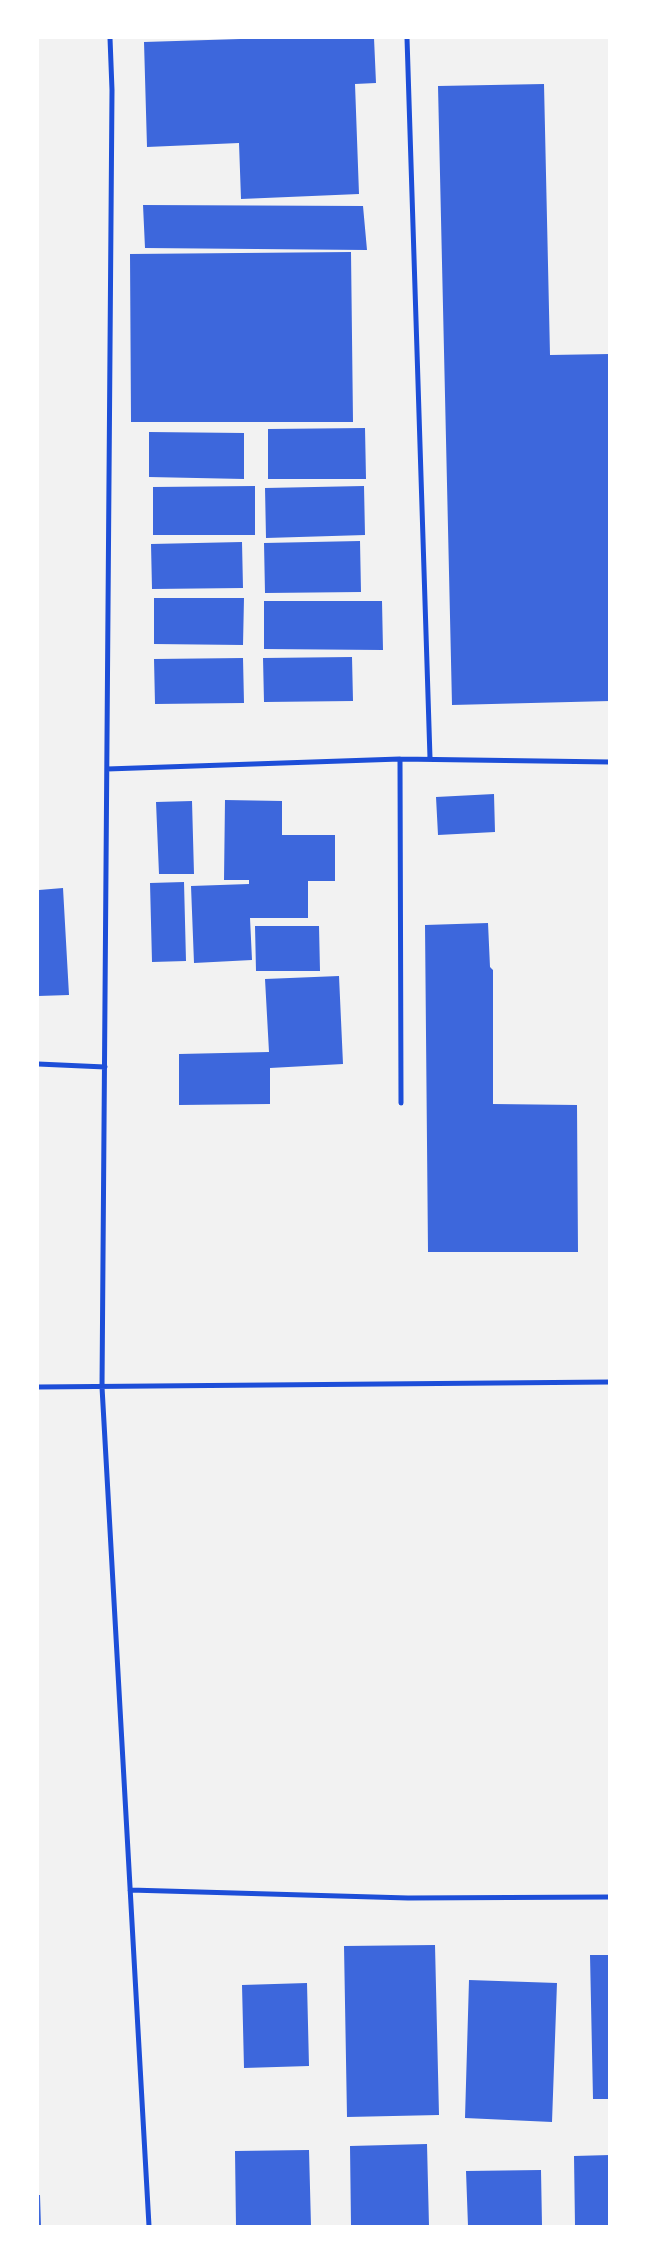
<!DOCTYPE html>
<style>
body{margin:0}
#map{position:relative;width:647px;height:2264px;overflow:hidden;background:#f2f2f2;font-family:"Varela Round",sans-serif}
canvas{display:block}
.frame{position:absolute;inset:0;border:39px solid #fff;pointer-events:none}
</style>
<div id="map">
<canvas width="647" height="2264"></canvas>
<div class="frame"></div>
</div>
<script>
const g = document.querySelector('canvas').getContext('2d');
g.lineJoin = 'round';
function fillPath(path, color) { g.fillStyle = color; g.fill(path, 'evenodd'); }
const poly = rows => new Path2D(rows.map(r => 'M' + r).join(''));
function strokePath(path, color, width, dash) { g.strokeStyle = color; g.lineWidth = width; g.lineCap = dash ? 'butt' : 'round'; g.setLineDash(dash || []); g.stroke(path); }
fillPath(poly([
 [272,38,374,38,376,83,355,84,359,194,241,199,239,143,147,147,144,42],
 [544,84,550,355,610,354,610,701,452,705,438,86],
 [143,205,363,206,367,250,145,248],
 [351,252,353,422,131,422,130,254],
 [365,428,366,479,268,479,268,429],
 [149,432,244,433,244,479,149,477],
 [255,486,255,535,153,535,153,487],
 [364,486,365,535,266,538,265,488],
 [360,541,361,592,265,593,264,543],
 [242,542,243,588,152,589,151,544],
 [154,598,244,598,243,645,154,644],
 [264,601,382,601,383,650,264,649],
 [352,657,353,701,264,702,263,658],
 [243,658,244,703,155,704,154,659],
 [494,794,495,832,438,835,436,797],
 [225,800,282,801,282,835,335,835,335,881,308,881,308,918,250,918,252,960,194,963,191,886,249,884,249,880,224,880],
 [192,801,194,874,159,874,156,802],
 [184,882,186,961,152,962,150,883],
 [63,888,69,995,38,996,39,890],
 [488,923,490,967,493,970,493,1104,577,1105,578,1252,428,1252,425,925],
 [255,926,319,926,320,971,256,971],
 [339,976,343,1064,270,1068,270,1104,179,1105,179,1054,269,1052,265,979],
 [435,1945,439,2115,347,2117,344,1946],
 [590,1955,610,1955,610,2099,593,2099],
 [469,1980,557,1983,552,2122,465,2118],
 [307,1983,309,2066,244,2068,242,1985],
 [427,2144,429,2226,351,2226,350,2146],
 [309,2150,311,2226,236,2226,235,2151],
 [610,2155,610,2226,575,2226,574,2156],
 [541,2170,542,2226,468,2226,466,2171],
 [38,2195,40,2195,41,2226,38,2226]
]), '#3d67dc');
strokePath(poly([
 [110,38,112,90,102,1387,149,2226],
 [407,38,430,758],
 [107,769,400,759],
 [38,1064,105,1067],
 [401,1103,400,759,610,762],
 [38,1387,610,1382],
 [130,1890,408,1898,610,1897]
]), '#1d4ed8', 5);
</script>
